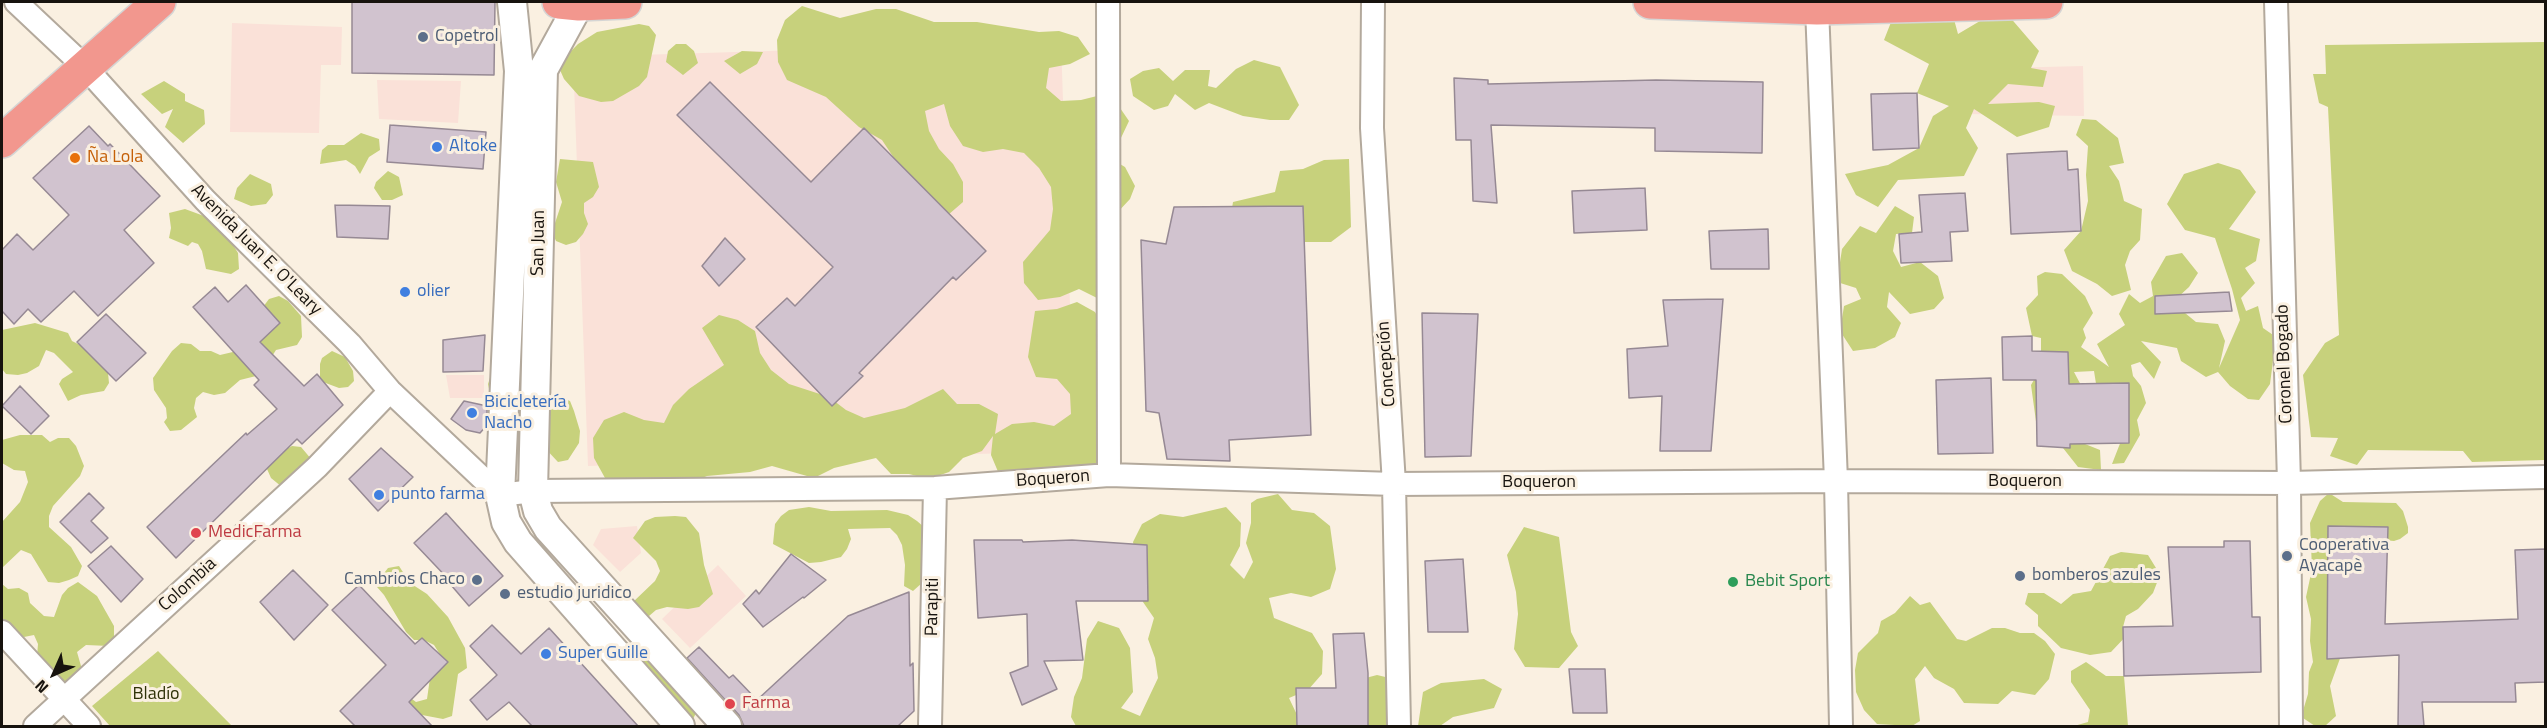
<!DOCTYPE html>
<meta charset="utf-8">
<style>
body{margin:0}
#map{position:relative;width:2547px;height:728px;overflow:hidden;background:#faf0e1;font-family:"Titillium Web",sans-serif}
canvas{display:block}
.frame{position:absolute;inset:0;border:3px solid #17130e;pointer-events:none}
.north{position:absolute;left:24px;top:644px;width:60px;height:60px;-webkit-text-stroke:4px #faf0e1;paint-order:stroke;rotate:225deg;font-size:16px;font-weight:700;line-height:24px;text-align:center;color:#17130e}
.north::after{content:'';display:block;margin:auto;width:21px;height:27px;background:#17130e;clip-path:polygon(50% 0,100% 100%,50% 72%,0 100%)}
</style>
<div id="map">
<canvas width="2547" height="728"></canvas>
<div class="frame"></div>
<div class="north">N</div>
</div>
<script>
const g = document.querySelector('canvas').getContext('2d');
g.lineJoin = 'round';
function fillPath(path, color) { g.fillStyle = color; g.fill(path, 'evenodd'); }
const poly = rows => new Path2D(rows.map(r => 'M' + r).join(''));
function strokePath(path, color, width, dash) { g.strokeStyle = color; g.lineWidth = width; g.lineCap = dash ? 'butt' : 'round'; g.setLineDash(dash || []); g.stroke(path); }
function drawText(font, color, halo, rows, align = 'center') {
  g.font = font + ' "Titillium Web",sans-serif'; g.lineWidth = 6; g.setLineDash([]); g.textBaseline = 'middle'; g.strokeStyle = halo; g.fillStyle = color; for (const [text, x, y, turn = 0] of rows) {
    g.save(); g.translate(x, y); g.rotate((+turn || 0) * Math.PI / 180); g.textAlign = isNaN(turn) ? turn : align; if (halo) g.strokeText(text, 0, 0); g.fillText(text, 0, 0); g.restore();
  }
}
fillPath(poly([
 [232,23,342,27,341,65,321,65,319,133,230,132],
 [1061,42,1075,451,588,466,573,57],
 [2083,66,2084,116,1968,114,1963,69],
 [377,80,461,81,458,123,379,119],
 [446,375,484,375,484,398,450,398],
 [637,526,641,553,620,572,593,545,601,529],
 [718,565,746,596,690,648,662,619]
]), '#fae1d8');
fillPath(poly([
 [802,6,840,18,876,9,896,9,934,22,977,22,1039,32,1059,31,1078,37,1090,54,1070,64,1049,68,1046,88,1061,101,1081,100,1101,95,1118,105,1129,121,1120,140,1108,157,1125,167,1135,186,1130,199,1116,214,1099,299,1079,289,1060,297,1038,300,1024,283,1023,262,1050,230,1053,209,1051,187,1039,168,1024,153,1003,149,983,152,963,146,950,126,944,104,925,111,929,131,939,149,953,164,963,182,963,202,948,215,894,158,882,140,859,127,826,97,787,80,778,62,777,40,785,20],
 [1897,7,1952,12,1958,34,2002,8,2039,51,2031,68,2047,71,2043,87,2008,84,1988,104,2039,102,2055,106,2049,127,2017,137,1974,109,1966,128,1978,148,1964,176,1898,180,1878,207,1856,195,1845,174,1888,165,1919,148,1933,116,1949,106,1917,93,1929,64,1884,40],
 [639,24,649,26,656,35,647,77,639,86,613,101,601,102,579,96,564,79,560,70,563,59,578,44,597,32],
 [2545,42,2545,460,2472,462,2463,451,2368,450,2357,465,2330,456,2338,438,2311,437,2303,375,2325,343,2339,335,2328,107,2319,103,2313,74,2326,74,2325,45],
 [676,44,686,44,694,51,698,63,683,75,666,62,668,51],
 [742,51,763,52,757,64,740,74,724,61],
 [1254,60,1280,67,1299,105,1289,120,1270,120,1243,116,1209,103,1195,110,1175,94,1168,106,1154,110,1133,96,1130,79,1143,71,1159,68,1173,81,1185,70,1210,70,1208,86,1216,88,1236,69],
 [164,81,185,94,185,101,204,110,205,124,183,143,165,127,173,109,162,114,141,94],
 [2082,119,2096,120,2118,138,2124,163,2109,166,2119,181,2124,201,2142,209,2140,240,2130,251,2125,265,2131,290,2112,296,2097,284,2072,271,2064,250,2081,231,2088,201,2086,175,2088,146,2076,135],
 [361,133,379,139,380,150,369,157,360,174,355,166,346,160,320,164,322,150,328,145,344,145],
 [560,159,593,162,599,187,593,197,584,203,584,213,588,224,583,234,576,242,566,245,556,241,552,232,562,202,556,182],
 [1349,159,1351,227,1331,242,1299,242,1230,221,1233,202,1275,192,1280,171,1303,169,1324,160],
 [2218,163,2240,170,2256,192,2229,229,2260,239,2256,261,2245,268,2255,283,2241,298,2246,311,2258,306,2263,328,2276,337,2270,384,2259,400,2248,399,2230,386,2218,372,2206,377,2181,361,2177,348,2141,341,2161,362,2154,379,2140,362,2131,365,2133,376,2141,386,2146,403,2137,420,2140,435,2124,463,2112,464,2121,441,2097,390,2094,371,2074,372,2083,389,2079,437,2085,444,2100,450,2101,470,2078,467,2063,448,2038,436,2031,385,2041,368,2041,338,2032,336,2026,308,2038,295,2037,276,2045,272,2062,274,2085,296,2093,313,2083,329,2086,338,2081,347,2109,367,2097,344,2125,325,2119,314,2129,294,2140,303,2153,296,2151,282,2166,256,2182,253,2198,273,2189,287,2176,299,2185,313,2196,322,2218,324,2225,341,2219,368,2240,320,2232,289,2215,238,2185,230,2167,204,2184,174],
 [388,171,399,177,403,195,392,200,382,200,374,188,376,182],
 [250,174,271,184,273,195,266,204,251,206,234,199,237,188],
 [1895,206,1914,217,1912,233,1896,234,1893,251,1901,267,1920,262,1938,276,1944,298,1934,309,1910,314,1889,292,1887,307,1901,323,1895,337,1875,348,1853,351,1840,331,1844,306,1861,299,1856,288,1837,282,1842,249,1860,226,1876,233],
 [185,209,204,216,230,240,238,253,239,269,231,274,206,269,202,251,198,244,192,242,188,246,169,238,171,228,169,213],
 [279,296,288,301,301,316,302,337,297,345,276,350,260,375,240,380,225,393,214,395,203,392,196,398,194,408,197,417,181,430,170,431,164,422,167,418,166,408,154,390,153,378,172,351,181,343,191,344,200,351,211,351,220,355,250,348,263,307,269,299],
 [1077,302,1095,312,1106,331,1120,390,1121,413,1109,429,1095,470,999,474,991,455,993,436,982,451,963,458,949,472,929,479,909,474,891,474,876,458,834,468,814,478,772,466,750,472,707,476,686,485,626,491,605,478,594,458,593,438,604,420,624,412,644,420,664,423,673,405,689,389,724,365,702,328,719,315,738,320,755,331,760,353,771,370,789,384,829,397,846,410,864,418,905,408,943,389,957,404,979,404,998,414,995,434,1012,424,1034,422,1054,426,1071,414,1070,394,1057,379,1036,377,1028,357,1035,311,1057,309],
 [513,307,524,307,545,412,560,397,570,401,574,411,580,431,579,443,568,460,558,462,543,446,523,452,512,452,497,404,490,394,488,384],
 [35,323,68,333,72,341,80,345,108,373,109,383,104,391,81,395,68,401,59,384,62,379,73,372,54,353,46,350,39,366,27,373,18,375,6,374,2,369,2,330],
 [332,351,345,357,353,371,354,381,348,387,339,388,323,382,320,378,320,364,322,358],
 [20,435,42,435,50,442,58,438,69,438,76,446,84,466,80,476,53,506,49,516,49,527,71,547,82,566,78,576,69,580,59,583,48,582,31,554,21,550,2,568,2,522,20,502,28,482,25,471,14,470,2,463,2,440],
 [292,446,301,447,312,460,282,487,271,478,267,469,266,460],
 [2329,493,2343,502,2396,503,2403,511,2408,527,2408,533,2400,539,2394,541,2383,540,2330,686,2336,716,2325,726,2315,726,2303,718,2302,714,2308,694,2309,672,2313,662,2310,641,2311,619,2306,597,2312,569,2310,523,2320,501],
 [1278,494,1292,510,1314,513,1330,526,1336,569,1330,589,1311,597,1291,593,1269,598,1274,618,1312,633,1323,651,1322,674,1308,690,1289,698,1298,717,1298,726,1076,726,1071,717,1074,697,1082,678,1087,639,1098,621,1119,628,1130,648,1133,692,1121,708,1140,716,1158,678,1155,658,1148,639,1154,618,1143,602,1141,582,1133,542,1142,524,1160,514,1183,517,1226,507,1241,523,1240,546,1230,565,1244,579,1253,562,1246,543,1251,523,1251,503,1257,499],
 [809,507,831,511,887,510,908,515,917,521,925,528,924,573,922,583,913,591,904,586,905,565,902,545,897,535,890,528,848,529,851,539,847,549,841,557,821,562,809,563,773,544,775,524,781,516,789,510],
 [675,516,686,517,699,533,704,565,713,594,699,607,688,609,667,607,656,610,649,616,634,613,633,602,655,581,660,571,656,561,633,538,645,521,655,517],
 [1524,527,1559,537,1571,632,1578,646,1559,668,1525,667,1514,649,1518,614,1516,592,1507,555],
 [2121,552,2148,555,2156,568,2158,580,2153,593,2138,609,2126,616,2123,627,2129,633,2111,652,2090,655,2061,648,2038,626,2038,615,2025,604,2028,593,2044,593,2061,604,2073,594,2091,591,2110,556],
 [399,566,410,583,427,594,448,617,465,648,467,668,458,674,452,716,443,719,422,715,418,725,414,726,398,726,408,696,416,702,427,699,430,678,446,664,434,645,424,640,414,640,406,632,384,595,377,587,381,577,388,568],
 [78,582,97,596,114,626,114,637,109,646,86,645,77,652,83,673,69,687,58,682,37,656,38,644,34,635,24,637,2,621,2,584,8,589,19,588,28,593,30,603,44,616,54,617,62,595,68,588],
 [1910,596,1920,605,1930,602,1957,639,1966,641,1992,628,2005,628,2020,633,2034,633,2045,641,2055,654,2049,679,2035,695,2012,691,1998,704,1964,703,1954,689,1934,678,1925,666,1915,679,1920,721,1912,726,1877,724,1864,710,1856,692,1855,670,1858,653,1878,633,1881,621,1895,613],
 [638,645,697,711,692,721,627,656],
 [158,651,232,726,110,726,92,706],
 [2086,662,2106,676,2124,676,2128,726,2074,726,2088,722,2090,710,2071,682,2071,671],
 [1377,675,1398,680,1391,726,1344,726,1342,715,1358,680],
 [1484,679,1502,689,1494,708,1453,717,1440,726,1418,726,1423,692,1441,683]
]), '#c7d17c');
const building = poly([
 [352,2,495,2,494,75,352,73,352,2],
 [1454,78,1488,80,1488,84,1656,80,1763,82,1762,153,1655,151,1655,128,1491,125,1497,203,1473,201,1471,140,1456,140,1454,78],
 [710,82,811,182,864,128,986,251,956,280,953,277,859,373,863,376,832,406,756,327,787,298,795,306,833,267,677,115,710,82],
 [1917,93,1919,148,1873,150,1871,94,1917,93],
 [390,125,486,132,483,169,387,162,390,125],
 [89,126,108,146,110,144,160,196,124,230,154,263,98,316,74,291,41,322,28,309,14,324,2,311,2,250,17,234,33,250,69,215,33,178,89,126],
 [2067,151,2068,170,2078,169,2081,231,2011,234,2007,154,2067,151],
 [1645,188,1647,230,1574,233,1572,191,1645,188],
 [1965,193,1968,231,1950,232,1952,261,1901,263,1899,234,1922,232,1919,195,1965,193],
 [335,205,390,206,388,239,337,237,335,205],
 [1303,206,1311,435,1229,440,1230,461,1167,459,1159,413,1146,411,1141,240,1166,244,1174,207,1303,206],
 [1768,229,1769,269,1711,269,1709,231,1768,229],
 [725,238,745,259,719,286,702,266,725,238],
 [246,285,280,323,260,342,304,386,317,374,343,405,302,444,297,439,176,558,147,527,246,433,247,435,277,409,254,385,259,380,193,307,215,287,228,302,246,285],
 [2229,292,2232,311,2155,314,2155,296,2229,292],
 [1723,299,1711,451,1660,451,1662,396,1629,398,1627,349,1668,346,1663,300,1723,299],
 [1422,313,1478,314,1471,456,1425,457,1422,313],
 [106,314,146,353,116,381,77,342,106,314],
 [485,335,483,371,443,372,443,340,485,335],
 [2032,336,2032,351,2068,352,2069,384,2129,383,2129,443,2070,444,2070,448,2037,446,2036,380,2003,380,2002,337,2032,336],
 [1991,378,1993,453,1938,454,1936,380,1991,378],
 [20,386,49,416,31,434,2,406,20,386],
 [464,401,487,406,487,425,480,433,466,430,451,419,464,401],
 [381,448,413,477,378,511,349,479,381,448],
 [89,493,104,508,91,521,108,538,91,553,60,522,89,493],
 [446,513,503,576,469,606,451,585,452,583,414,543,446,513],
 [2328,526,2388,527,2385,624,2518,619,2515,550,2546,549,2546,682,2515,683,2516,702,2422,702,2424,726,2398,726,2399,655,2327,659,2328,526],
 [974,540,1022,540,1023,542,1072,540,1147,545,1148,601,1076,601,1083,660,1044,661,1057,689,1022,705,1010,673,1028,666,1027,614,978,618,974,540],
 [2224,541,2250,541,2252,617,2260,617,2261,672,2124,676,2123,627,2173,626,2168,547,2224,547,2224,541],
 [111,546,143,579,121,602,88,566,111,546],
 [791,554,826,580,804,598,803,597,763,627,743,604,756,590,759,594,791,554],
 [1463,559,1468,632,1428,632,1425,561,1463,559],
 [293,570,328,605,294,640,260,602,293,570],
 [359,585,415,644,422,638,448,662,409,702,432,726,355,726,340,711,386,665,332,610,359,585],
 [909,592,910,666,913,663,914,711,898,726,744,726,739,715,687,658,699,647,729,678,733,675,757,700,848,616,909,592],
 [492,625,521,654,549,628,638,726,532,726,509,702,487,720,470,700,497,675,470,646,492,625],
 [1364,633,1368,673,1368,726,1297,726,1296,688,1336,688,1333,634,1364,633],
 [1569,669,1605,669,1607,713,1573,713,1569,669]
]);
fillPath(building, '#d1c3cf');
strokePath(building, '#968994', 1.5);
const minor = poly([
 [16,2,85,67,205,200,350,344,390,391,500,495,533,491,935,488,1109,475,1394,484,1836,481,2289,483,2546,477],
 [1108,2,1109,475],
 [1373,2,1372,128,1394,484,1399,726],
 [2276,2,2289,483,2291,726],
 [1817,8,1836,481,1841,726],
 [2,632,89,726],
 [35,726,317,467,390,391],
 [930,726,935,488]
]);
const tertiary = poly([
 [512,2,519,71,500,495,506,522,518,542,680,726],
 [579,4,543,70,533,491,538,511,548,528,727,726]
]);
const trunk = poly([
 [559,2,579,4,625,2],
 [1650,2,1817,8,2046,2],
 [2,141,159,2]
]);
strokePath(minor, '#b3a99c', 26);
strokePath(tertiary, '#b3a99c', 32);
strokePath(trunk, '#d5d5d4', 36);
strokePath(minor, '#fff', 22);
strokePath(tertiary, '#fff', 28);
strokePath(trunk, '#f2978e', 33);
for (const [x, y, r, color] of [
 [423,37,6,"#5c6f8a"],
 [437,147,6,"#3f7fe0"],
 [75,158,6,"#e8710a"],
 [405,292,6,"#3f7fe0"],
 [472,413,6,"#3f7fe0"],
 [379,495,6,"#3f7fe0"],
 [196,533,6,"#e0444e"],
 [2287,556,6,"#5c6f8a"],
 [2020,576,6,"#5c6f8a"],
 [477,580,6,"#5c6f8a"],
 [1733,582,6,"#2e9e5b"],
 [505,594,6,"#5c6f8a"],
 [546,654,6,"#3f7fe0"],
 [730,704,6,"#e0444e"]
]) { const dot = new Path2D(); dot.arc(x, y, r, 0, 2 * Math.PI); g.fillStyle = color; g.fill(dot); strokePath(dot, '#faf0e1', 2); }
drawText('18px', '#4e5e75', '#faf0e1', [
 ["Copetrol",435,37],
 ["Cooperativa",2299,546],
 ["Ayacapè",2299,567],
 ["bomberos azules",2032,576],
 ["Cambrios Chaco",465,580,"right"],
 ["estudio juridico",517,594]
], 'left');
drawText('18px', '#366cbe', '#faf0e1', [
 ["Altoke",449,147],
 ["olier",417,292],
 ["Bicicletería",484,403],
 ["Nacho",484,424],
 ["punto farma",391,495],
 ["Super Guille",558,654]
], 'left');
drawText('18px', '#c56008', '#faf0e1', [
 ["Ña Lola",87,158]
], 'left');
drawText('18px', '#17130e', '#faf0e1', [
 ["San Juan",539,243,-89],
 ["Avenida Juan E. O'Leary",256,250,45],
 ["Concepción",1387,364,-94],
 ["Coronel Bogado",2285,364,-92],
 ["Boqueron",1053,479,-4],
 ["Boqueron",2025,482],
 ["Boqueron",1539,483],
 ["Colombia",188,585,-42],
 ["Parapiti",933,607,-89]
]);
drawText('18px', '#be3a42', '#faf0e1', [
 ["MedicFarma",208,533],
 ["Farma",742,704]
], 'left');
drawText('18px', '#27864d', '#faf0e1', [
 ["Bebit Sport",1745,582]
], 'left');
drawText('18px', '#2f3208', '#faf0e1', [
 ["Bladío",156,695]
]);
</script>
